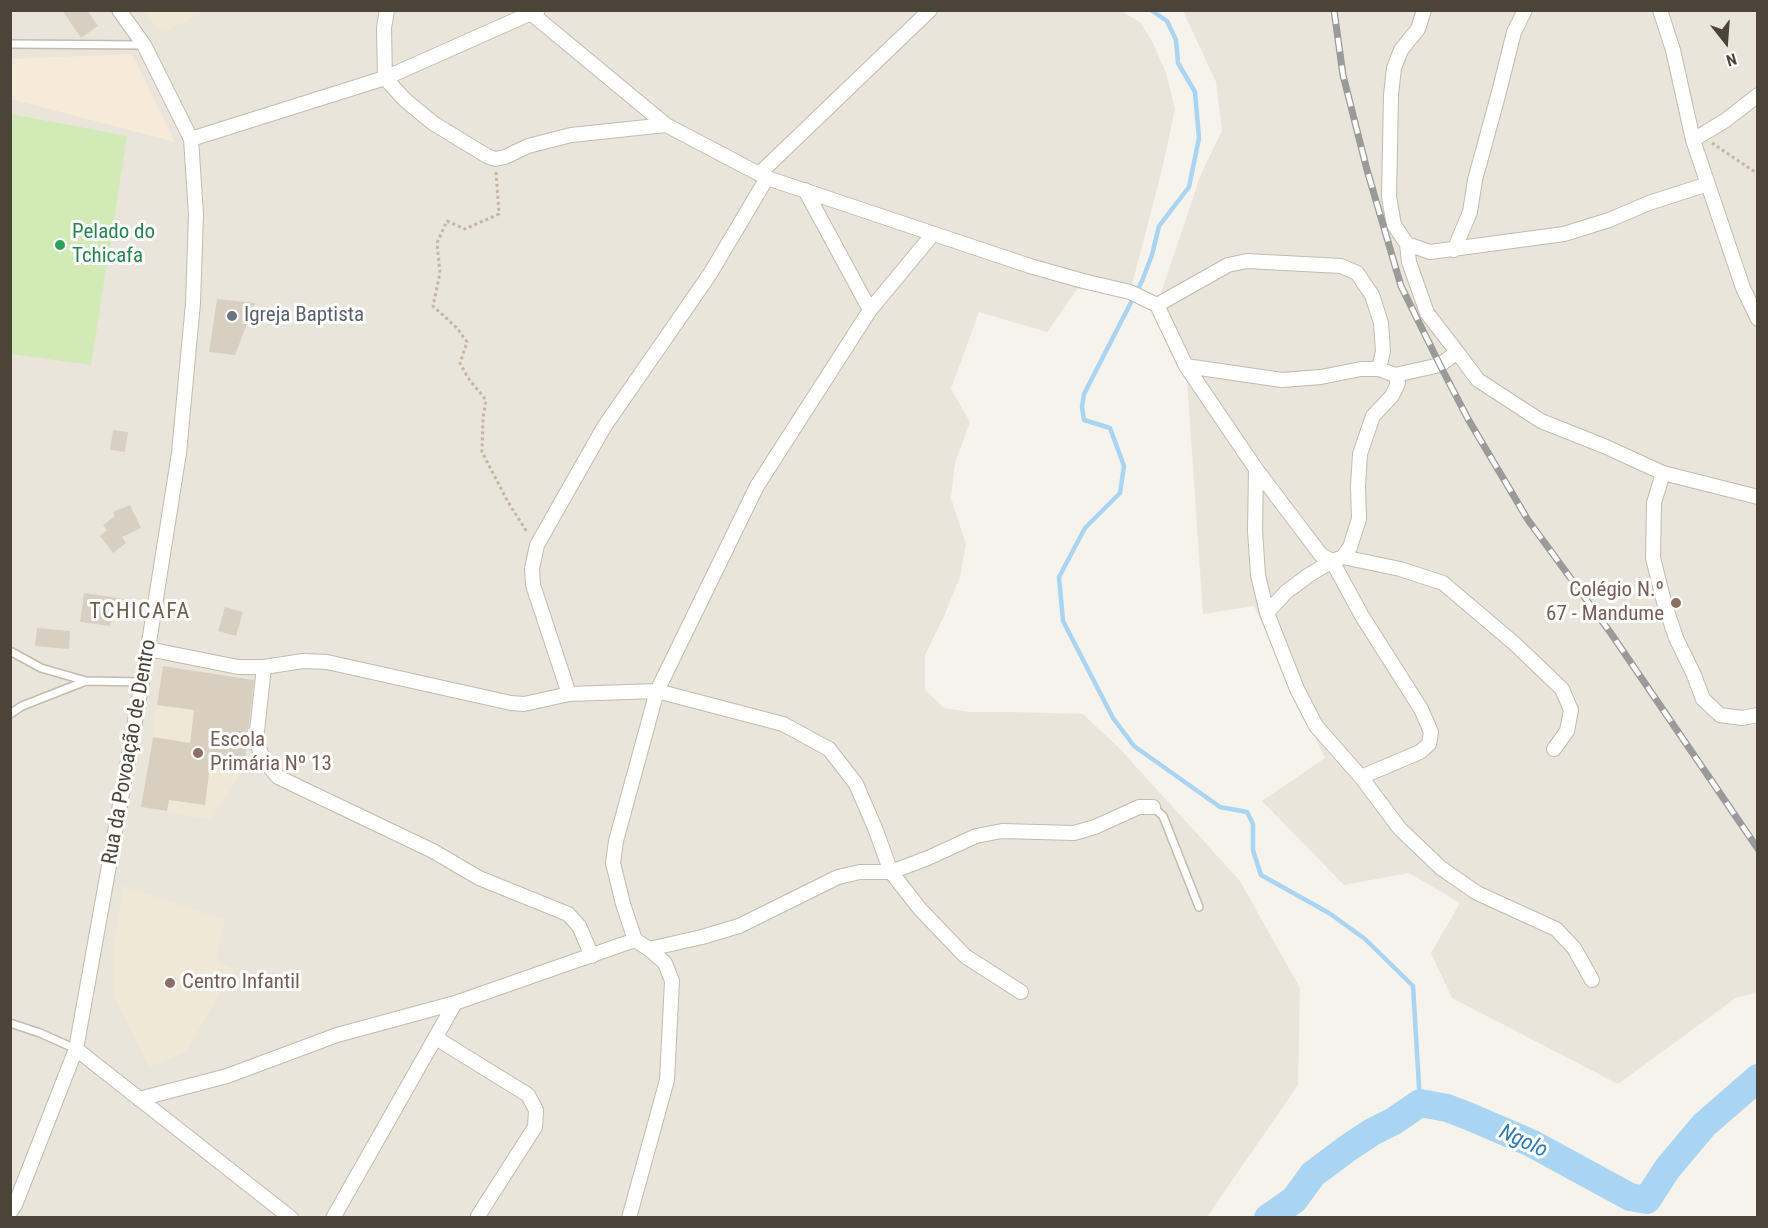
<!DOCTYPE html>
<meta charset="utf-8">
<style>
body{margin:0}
#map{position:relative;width:1768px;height:1228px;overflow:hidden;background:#f6f3ec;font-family:"Roboto Condensed",sans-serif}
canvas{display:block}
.frame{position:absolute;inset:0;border:12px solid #4b4439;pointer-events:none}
.north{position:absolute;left:1696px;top:12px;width:60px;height:60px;-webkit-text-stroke:4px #fff;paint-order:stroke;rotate:163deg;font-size:16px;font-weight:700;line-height:24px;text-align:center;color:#4b4439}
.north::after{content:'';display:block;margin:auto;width:21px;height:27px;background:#4b4439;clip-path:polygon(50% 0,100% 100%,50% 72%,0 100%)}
</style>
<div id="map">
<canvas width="1768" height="1228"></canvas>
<div class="frame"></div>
<div class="north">N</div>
</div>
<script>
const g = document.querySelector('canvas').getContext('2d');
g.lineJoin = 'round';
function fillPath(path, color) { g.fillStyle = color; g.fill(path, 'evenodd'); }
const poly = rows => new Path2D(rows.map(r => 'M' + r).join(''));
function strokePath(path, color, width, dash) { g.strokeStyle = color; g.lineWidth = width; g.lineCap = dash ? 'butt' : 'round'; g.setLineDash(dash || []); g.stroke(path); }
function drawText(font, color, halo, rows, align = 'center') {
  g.font = font + ' "Roboto Condensed",sans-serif'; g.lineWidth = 6; g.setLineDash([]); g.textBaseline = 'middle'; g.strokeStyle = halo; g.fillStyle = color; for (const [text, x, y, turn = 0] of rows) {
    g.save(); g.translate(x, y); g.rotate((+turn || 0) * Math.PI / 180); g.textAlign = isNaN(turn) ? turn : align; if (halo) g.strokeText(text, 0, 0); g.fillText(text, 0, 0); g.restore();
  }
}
fillPath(poly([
 [1119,10,1140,22,1153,43,1166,73,1175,109,1161,174,1130,292,1083,281,1047,332,979,312,951,389,970,422,955,463,951,498,966,544,960,577,944,616,925,655,925,690,944,708,971,712,1010,712,1083,714,1119,748,1240,881,1300,988,1298,1085,1207,1217,11,1217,10,11],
 [1183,11,1757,11,1757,993,1737,997,1618,1084,1452,998,1431,953,1460,903,1409,873,1344,885,1262,801,1325,758,1254,606,1203,614,1186,366,1157,305,1201,174,1222,131,1216,82]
]), '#eae5da');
fillPath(poly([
 [132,54,175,142,11,99,11,59]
]), '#f7ead8');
fillPath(poly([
 [144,11,207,11,161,33],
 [163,666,256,680,244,769,211,820,141,807],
 [123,886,225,920,216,961,234,969,186,1052,149,1067,115,998,113,951]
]), '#efe8d6');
fillPath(poly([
 [11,114,127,136,91,365,11,354]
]), '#d2eab5');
strokePath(poly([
 [1151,10,1167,21,1176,40,1178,63,1195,92,1199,138,1189,187,1159,226,1152,255,1142,281,1084,394,1082,407,1084,420,1110,428,1124,466,1120,493,1085,528,1059,577,1063,621,1113,718,1134,746,1220,807,1247,812,1253,824,1253,850,1261,875,1329,913,1365,939,1413,986,1420,1103]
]), '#a9d4f2', 4.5);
strokePath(poly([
 [1268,1218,1294,1200,1313,1174,1348,1148,1372,1132,1394,1121,1420,1103,1447,1108,1468,1116,1531,1143,1630,1197,1647,1200,1667,1169,1704,1125,1758,1078]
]), '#a9d4f2', 28);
fillPath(poly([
 [62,10,87,10,98,26,81,38],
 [217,299,255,303,235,355,209,352],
 [113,430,128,432,125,452,110,450],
 [130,505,141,528,122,537,126,543,113,553,100,536,107,530,103,525,115,516,113,512],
 [84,593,124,599,122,612,113,611,110,626,80,622],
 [225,607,243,612,236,636,218,631],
 [37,628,70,631,69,649,35,646],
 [163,666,254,680,244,769,210,765,205,805,169,800,167,811,141,807,153,737,190,743,194,710,157,705]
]), '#d8cfc1');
const service = poly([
 [10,44,144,45],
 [10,651,41,668,86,681],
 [10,714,22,706,86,681,143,682],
 [1153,807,1163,816,1199,907],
 [10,1023,40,1033,76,1049]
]);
const minor = poly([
 [387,10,384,28,385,78,405,100,433,123,487,156,495,159,505,157,528,146,571,135,666,125],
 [1424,10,1418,29,1401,50,1394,68,1391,95,1389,197,1394,225,1407,244,1409,262,1427,313,1457,352],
 [1660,10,1673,50,1693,140,1743,288,1758,319],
 [532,14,666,125,767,178,1030,266,1083,281,1130,292,1157,305,1186,366,1256,469,1321,555,1332,561,1343,557,1350,547,1359,519,1358,486,1360,454,1373,416,1392,396,1398,383,1395,375,1379,369,1361,369,1321,377,1282,380,1186,366],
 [191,139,385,78,538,10],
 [1693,140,1726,120,1758,95],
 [759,174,930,10],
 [767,178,710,274,604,427,537,545,532,569,533,585,569,694,657,691,783,724,829,749,856,784,875,828,891,872,920,909,965,956,1021,992],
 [805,190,870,310],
 [1407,244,1430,252,1564,234,1609,220,1649,203,1708,184],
 [1454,250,1470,212,1475,180,1499,92,1514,32,1525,10],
 [1157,305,1228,265,1247,261,1341,266,1357,273,1372,295,1381,323,1383,351,1379,369],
 [1395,375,1440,365,1457,352,1478,380,1541,421,1604,446,1663,473,1758,497],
 [1256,469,1255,531,1258,575,1267,613,1297,689,1316,726,1361,777,1400,829,1441,868,1477,893,1556,929,1574,948,1592,980],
 [1663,473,1654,503,1653,558,1664,602,1676,638,1694,675,1703,699,1720,715,1742,718,1758,715],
 [1343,557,1400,569,1443,583,1515,644,1562,689,1571,710,1567,731,1554,749],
 [1267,613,1286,592,1309,575,1332,561,1362,616,1421,709,1431,732,1429,744,1420,752,1361,777],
 [148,649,238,667,264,667,303,661,327,662,511,703,524,704,569,694],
 [264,667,256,740,263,759,278,777,433,851,479,878,568,914,579,926,592,956],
 [649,949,702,937,739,926,838,877,860,872,891,872,928,858,976,836,1002,831,1074,833,1095,827,1139,807,1153,807],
 [436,1038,528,1095,536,1110,535,1127,478,1216],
 [76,1049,291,1218],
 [139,1099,227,1076,337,1035,455,1003,635,940],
 [10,1212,15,1205,76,1049,148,649,179,453,193,303,196,214,191,139,144,45,119,10],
 [333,1218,455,1003],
 [629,1218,667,1080,672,981,665,963,649,949,635,940,623,904,613,863,616,841,657,691,757,486,870,310,933,234]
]);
strokePath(service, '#c2bbae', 10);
strokePath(minor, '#c2bbae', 16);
strokePath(poly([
 [1712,143,1758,174],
 [496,172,499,214,465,229,447,221,437,243,440,273,433,306,457,328,467,342,460,363,468,378,486,400,483,418,482,452,508,502,527,532]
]), '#c4b79f', 3, [3, 3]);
strokePath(service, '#fff', 7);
strokePath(minor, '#fff', 14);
const rail = poly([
 [1334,10,1343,75,1367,170,1401,286,1440,365,1468,419,1528,520,1610,632,1758,849]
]);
strokePath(rail, '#9a9a9a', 7);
strokePath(rail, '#fff', 4.5, [14]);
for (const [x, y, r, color] of [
 [60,245,6,"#2e9e5b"],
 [232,316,6,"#6b7280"],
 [1676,603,6,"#8d6e63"],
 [198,753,6,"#8d6e63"],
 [170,983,6,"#8d6e63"]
]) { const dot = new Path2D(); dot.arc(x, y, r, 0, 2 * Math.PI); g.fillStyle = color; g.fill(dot); strokePath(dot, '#fff', 2); }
drawText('21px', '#27864d', '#fff', [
 ["Pelado do",72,233],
 ["Tchicafa",72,257]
], 'left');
drawText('21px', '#5b616d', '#fff', [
 ["Igreja Baptista",244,316]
], 'left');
drawText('21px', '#785e54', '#fff', [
 ["Colégio N.º",1664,591,"right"],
 ["67 - Mandume",1664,615,"right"],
 ["Escola",210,741],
 ["Primária Nº 13",210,765],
 ["Centro Infantil",182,983]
], 'left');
drawText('21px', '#4b4439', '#fff', [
 ["Rua da Povoação de Dentro",130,752,-80]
]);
g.letterSpacing = '1.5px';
drawText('22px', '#6e6250', '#fff', [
 ["TCHICAFA",140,612]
]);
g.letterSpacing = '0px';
drawText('italic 22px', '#2e7ab2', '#fff', [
 ["Ngolo",1523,1142,25]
]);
</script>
